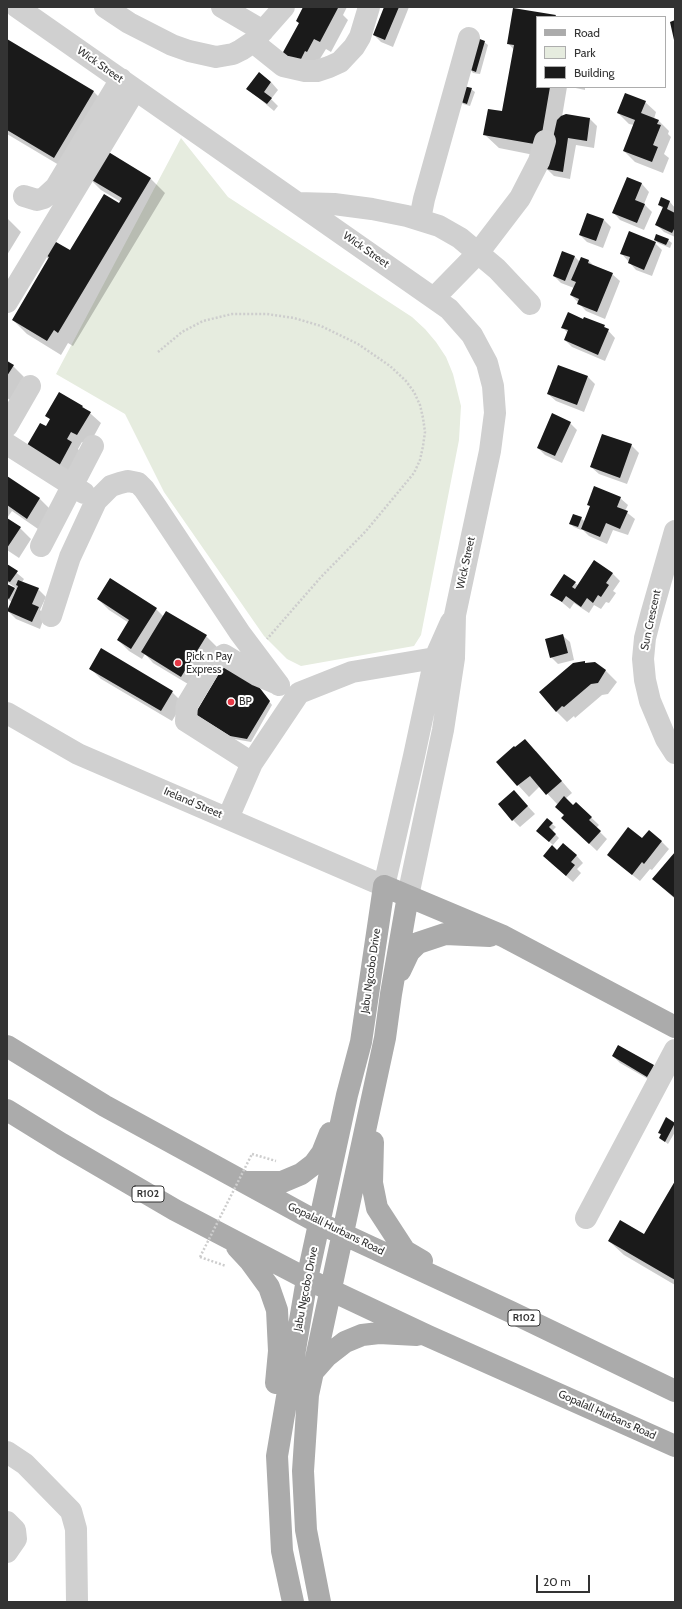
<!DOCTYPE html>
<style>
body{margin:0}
#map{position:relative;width:682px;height:1609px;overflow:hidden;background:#fff;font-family:Cabin,sans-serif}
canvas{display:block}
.frame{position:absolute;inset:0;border:8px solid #333;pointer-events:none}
.legend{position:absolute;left:536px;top:16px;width:130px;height:72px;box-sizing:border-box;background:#fff;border:1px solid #adadad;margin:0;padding:5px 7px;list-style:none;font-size:12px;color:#333}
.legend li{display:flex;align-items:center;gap:8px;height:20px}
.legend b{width:20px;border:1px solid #adadad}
.scale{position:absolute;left:536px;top:1575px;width:54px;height:18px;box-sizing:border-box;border:2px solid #333;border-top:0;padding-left:5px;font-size:12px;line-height:14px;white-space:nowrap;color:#333;-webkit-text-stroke:3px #fff;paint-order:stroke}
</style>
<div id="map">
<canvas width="682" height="1609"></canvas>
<div class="frame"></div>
<ul class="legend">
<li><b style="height:5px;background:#ababab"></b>Road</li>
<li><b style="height:11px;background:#e6ecdf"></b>Park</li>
<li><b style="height:11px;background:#1a1a1a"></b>Building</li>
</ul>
<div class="scale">20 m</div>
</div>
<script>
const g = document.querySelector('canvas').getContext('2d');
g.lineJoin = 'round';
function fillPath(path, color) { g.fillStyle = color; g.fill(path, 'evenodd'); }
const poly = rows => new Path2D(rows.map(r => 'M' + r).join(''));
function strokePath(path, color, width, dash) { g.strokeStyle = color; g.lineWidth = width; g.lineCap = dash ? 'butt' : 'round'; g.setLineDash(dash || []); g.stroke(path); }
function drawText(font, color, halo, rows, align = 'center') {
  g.font = font + ' Cabin,sans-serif'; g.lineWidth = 4; g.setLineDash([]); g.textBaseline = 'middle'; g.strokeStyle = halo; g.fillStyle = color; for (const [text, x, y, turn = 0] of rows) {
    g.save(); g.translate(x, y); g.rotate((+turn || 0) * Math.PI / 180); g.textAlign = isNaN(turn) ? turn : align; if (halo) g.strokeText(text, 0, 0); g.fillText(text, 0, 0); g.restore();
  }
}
fillPath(poly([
 [181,138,228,197,412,317,425,329,436,342,446,357,453,374,461,406,459,440,421,635,414,646,301,666,287,659,264,636,164,492,125,414,56,374]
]), '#e6ecdf');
fillPath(poly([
 [305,7,347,7,343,15,348,20,331,52,326,49,318,62,310,73,284,54,300,24,297,21],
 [385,7,409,7,393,47,381,42,374,35],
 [514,9,556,17,537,17,537,87,567,87,562,117,590,119,597,126,594,148,576,145,570,179,554,176,547,169,549,158,499,148,484,134,502,113,514,50,508,43],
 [7,40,94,92,108,106,69,171,7,134],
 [484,42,488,45,480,74,473,73,470,69],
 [271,82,278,90,271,99,278,106,274,111,248,89],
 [571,87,585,87,585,90],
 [471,89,475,92,470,106,463,104,460,101],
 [645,102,656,112,654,119,658,120,669,131,668,134,671,137,664,154,669,158,663,173,635,162,624,151,634,125,629,124,618,113],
 [102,150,151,179,165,193,73,346,68,343,61,355,27,334,13,320,49,260,42,252,70,251,121,202,101,190,87,176],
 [628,178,642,184,649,192,644,204,652,212,644,230,620,220,613,212],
 [661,199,670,202,675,208,675,237,664,232,657,225,663,209,659,204],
 [7,218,21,232,7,255],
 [604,220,611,227,603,248,587,242,580,235],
 [655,240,668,240,672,243,670,248,658,243],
 [655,243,662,250,652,276,636,270,621,253],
 [563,253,575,257,580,262,581,258,589,261,595,267,612,274,620,281,605,319,586,311,571,295,574,288,561,283,554,276],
 [584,320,604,326,615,338,605,361,572,347,565,340,568,333,562,327],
 [7,360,24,377,10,400,7,398],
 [588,377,595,384,584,412,556,401,548,394],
 [82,406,101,423,89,445,82,442,78,449,82,454,70,476,61,471,46,427,51,420,47,416],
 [570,423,577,430,562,463,545,455,538,448],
 [631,445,639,453,627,484,599,474,591,467],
 [7,477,40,499,51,510,38,529,12,511,7,518],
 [620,498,628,505,625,511,635,519,628,535,613,530,607,544,589,536,582,529,581,530,574,527,570,524,581,518,585,522],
 [7,520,20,528,31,539,19,558,7,550],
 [594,561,613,574,620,581,613,591,616,593,609,603,606,602,601,609,594,605,589,613,574,603,570,609,552,594,575,583,578,585],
 [7,565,24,579,22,582,38,589,46,597,40,610,45,615,40,629,16,619,8,611,12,602,7,599,7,585,15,589,16,588,7,582],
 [98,599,156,609,164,617,206,636,217,647,193,687,153,663,145,654,142,659,129,651,118,640,129,623,109,610],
 [562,635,570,642,574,660,558,664,551,657],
 [584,662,586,664,594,663,606,671,617,682,608,694,602,695,575,718,574,716,567,722,556,711],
 [90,668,172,692,183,703,172,721,101,679],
 [259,688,272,705,251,742,234,739,199,717],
 [536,751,572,793,565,799,573,806,576,803,599,825,596,828,607,839,597,851,562,818,565,815,558,805,540,786,529,797,497,762],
 [521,799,535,814,520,827,513,820],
 [552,824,556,827,552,831,559,838,553,845,541,834],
 [642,840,661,841,669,849,652,870,650,869,640,881,616,862],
 [557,851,576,855,583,863,577,869,581,873,573,882,551,863],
 [675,853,675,899,653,879],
 [619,1046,653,1066,661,1073,655,1083,620,1063,613,1056],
 [667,1119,675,1123,675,1132,668,1144,660,1138,662,1135,659,1133],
 [675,1183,675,1285,624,1255,609,1241,644,1235]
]), '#0003');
fillPath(poly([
 [303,7,335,7,338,8,320,42,314,39,307,52,305,51,299,63,282,54,299,23,296,21],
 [384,7,399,7,385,40,373,35],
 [513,8,556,15,555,17,537,17,537,87,550,87,540,145,483,135,488,109,502,111,514,45,507,44],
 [675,20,675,40,674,40,670,22],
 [477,38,485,41,476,72,468,69],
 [7,39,94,91,54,158,7,130],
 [259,72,271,82,264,92,272,98,267,104,246,89],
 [463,86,472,88,467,104,458,101],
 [625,93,646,101,641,113,659,120,657,124,661,125,653,145,658,147,652,162,623,151,635,120,617,113],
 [566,114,590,118,587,141,568,138,563,172,546,169,557,120,561,116],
 [102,148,151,178,58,333,54,330,47,341,12,320,49,257,40,252,49,238,70,250,104,194,119,203,122,198,85,176],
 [627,177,642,183,635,200,645,204,637,223,612,213],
 [661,197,670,201,667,209,675,213,675,227,672,233,655,225,663,207,658,205],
 [587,213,604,219,596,241,579,235],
 [629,231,656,242,644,270,628,263,630,257,620,254],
 [656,234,669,239,666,245,654,240],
 [562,251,575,256,565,281,553,276],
 [581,257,589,260,588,263,613,273,597,312,577,304,579,299,570,295,576,282,571,280],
 [568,312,583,319,584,317,605,325,604,327,609,329,598,355,564,340,568,330,561,328],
 [7,361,14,365,7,376],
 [558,365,588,376,577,405,547,394],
 [59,392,83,406,82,407,91,412,77,435,71,432,67,439,72,442,59,466,26,447,40,423,46,426,50,419,45,416],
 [552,413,571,422,555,456,537,448],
 [602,434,632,444,620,478,590,467],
 [7,476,40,498,27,519,7,505],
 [594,486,621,497,617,507,628,511,620,529,606,523,600,537,581,529,590,506,587,505],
 [573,514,582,517,578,527,569,524],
 [7,518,21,527,7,548],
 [594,560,613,573,606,583,609,585,601,597,598,595,593,603,587,598,581,607,566,596,562,602,550,595,564,574,576,582,572,587,575,589],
 [7,564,18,571,10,582,7,581],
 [110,578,157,608,131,649,117,640,129,620,97,599],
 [18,580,39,588,32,604,39,607,32,622,7,611,18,586,16,585],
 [7,584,15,588,9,599,7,598],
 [166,611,207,635,181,677,141,652],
 [563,634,568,653,550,658,545,639],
 [101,648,173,691,161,711,89,669],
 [585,661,585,663,595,662,606,670,598,683,591,684,564,707,562,706,556,712,539,692,573,663],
 [224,665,259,687,270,701,247,739,230,736,195,714],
 [525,739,562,781,546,795,530,776,517,786,496,762,514,746,515,747],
 [514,790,528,806,512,821,498,804],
 [564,796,573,805,576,802,592,817,589,820,601,831,589,844,561,818,564,815,555,807],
 [547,818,553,823,549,827,556,834,549,842,536,831],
 [628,827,642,838,649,830,662,841,644,864,642,862,632,875,607,855],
 [563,843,577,855,571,862,575,865,566,876,543,856,552,845,557,850],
 [675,852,675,898,652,879],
 [618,1045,654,1065,647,1077,612,1056],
 [666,1117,675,1123,665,1142,659,1138,661,1134,658,1133],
 [675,1181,675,1280,608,1241,620,1220,644,1234]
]), '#1a1a1a');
strokePath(poly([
 [158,352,182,332,203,321,232,314,267,314,294,318,321,326,358,344,390,366,406,381,414,392,420,405,423,418,425,432,423,446,420,460,414,473,366,531,321,577,267,639],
 [252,1154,276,1161],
 [200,1257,226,1266]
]), '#cdcdcd', 2.5, [2, 2]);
strokePath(poly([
 [17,7,449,309,472,335,487,363,493,386,495,413,490,451,455,615,454,658,443,730,408,896],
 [105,7,129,23,172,45,189,51,216,57,233,54,241,50,253,42,284,7],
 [222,7,263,31],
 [253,42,283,66,305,71,317,71,329,67,340,62,354,47,360,37,369,7],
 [24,196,37,200,44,198,56,187,121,79],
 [298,203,334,204,372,209,407,216,439,226,460,238,497,269,530,304],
 [420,219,424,199,469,38],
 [434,298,478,253,520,198,539,161,545,141],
 [7,302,135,90],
 [7,426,30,386],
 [7,444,84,493],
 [675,531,651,615,645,638,643,659,645,680,650,701,666,739,675,753],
 [41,546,93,446],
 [51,616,70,557,96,501,111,486,120,483,128,481,138,483,144,489,157,508,240,633,279,685],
 [7,713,78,754,384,886,414,756,435,658,451,622],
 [252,763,186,721,187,705,213,662,224,655,257,675,276,683],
 [228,818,252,763,299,693,352,672,435,658,447,658],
 [586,1218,675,1050],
 [7,1452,25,1464,71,1511,76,1529,77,1602],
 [7,1522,15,1530,16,1539,7,1552]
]), '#d0d0d0', 22);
strokePath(poly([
 [400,971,409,952,418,943,445,934,490,936],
 [7,1046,105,1106,319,1223,511,1312,675,1391],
 [7,1110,62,1144,175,1210,307,1279,428,1336,675,1446],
 [373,1142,372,1183,377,1208,405,1251,422,1261],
 [247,1182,282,1182,301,1174,314,1164,322,1153,330,1133],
 [237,1247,250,1261,269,1287,277,1310,279,1351,276,1383],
 [312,1373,327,1356,345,1342,362,1335,379,1333,417,1335],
 [293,1602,282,1551,277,1456,307,1279,347,1095,361,1042,384,886,503,936,675,1027],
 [320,1602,306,1530,303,1471,308,1395,385,1038,391,994,408,896]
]), '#ababab', 22);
strokePath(poly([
 [200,1257,252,1154]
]), '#cdcdcd', 2.5, [2, 2]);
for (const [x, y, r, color] of [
 [178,663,4,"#e63946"],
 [231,702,4,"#e63946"]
]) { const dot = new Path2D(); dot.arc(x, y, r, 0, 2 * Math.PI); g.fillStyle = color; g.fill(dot); strokePath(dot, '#fff', 1.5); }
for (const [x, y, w] of [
 [148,1194,32],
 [524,1318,32]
]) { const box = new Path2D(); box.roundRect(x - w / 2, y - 8, w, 16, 3); g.fillStyle = '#fff'; g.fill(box); strokePath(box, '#333', 1); }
drawText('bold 10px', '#333', null, [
 ["R102",148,1194],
 ["R102",524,1318]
]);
drawText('11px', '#333', '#fff', [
 ["Wick Street",100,65,35],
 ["Wick Street",366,250,35],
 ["Wick Street",466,563,-78],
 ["Sun Crescent",651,620,-78],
 ["Ireland Street",193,803,23],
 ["Jabu Ngcobo Drive",371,971,-82],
 ["Gopalall Hurbans Road",336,1229,26],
 ["Jabu Ngcobo Drive",306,1289,-79],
 ["Gopalall Hurbans Road",607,1415,24]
]);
drawText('11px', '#333', '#fff', [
 ["Pick n Pay",186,657],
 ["Express",186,670],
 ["BP",239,702]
], 'left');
</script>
